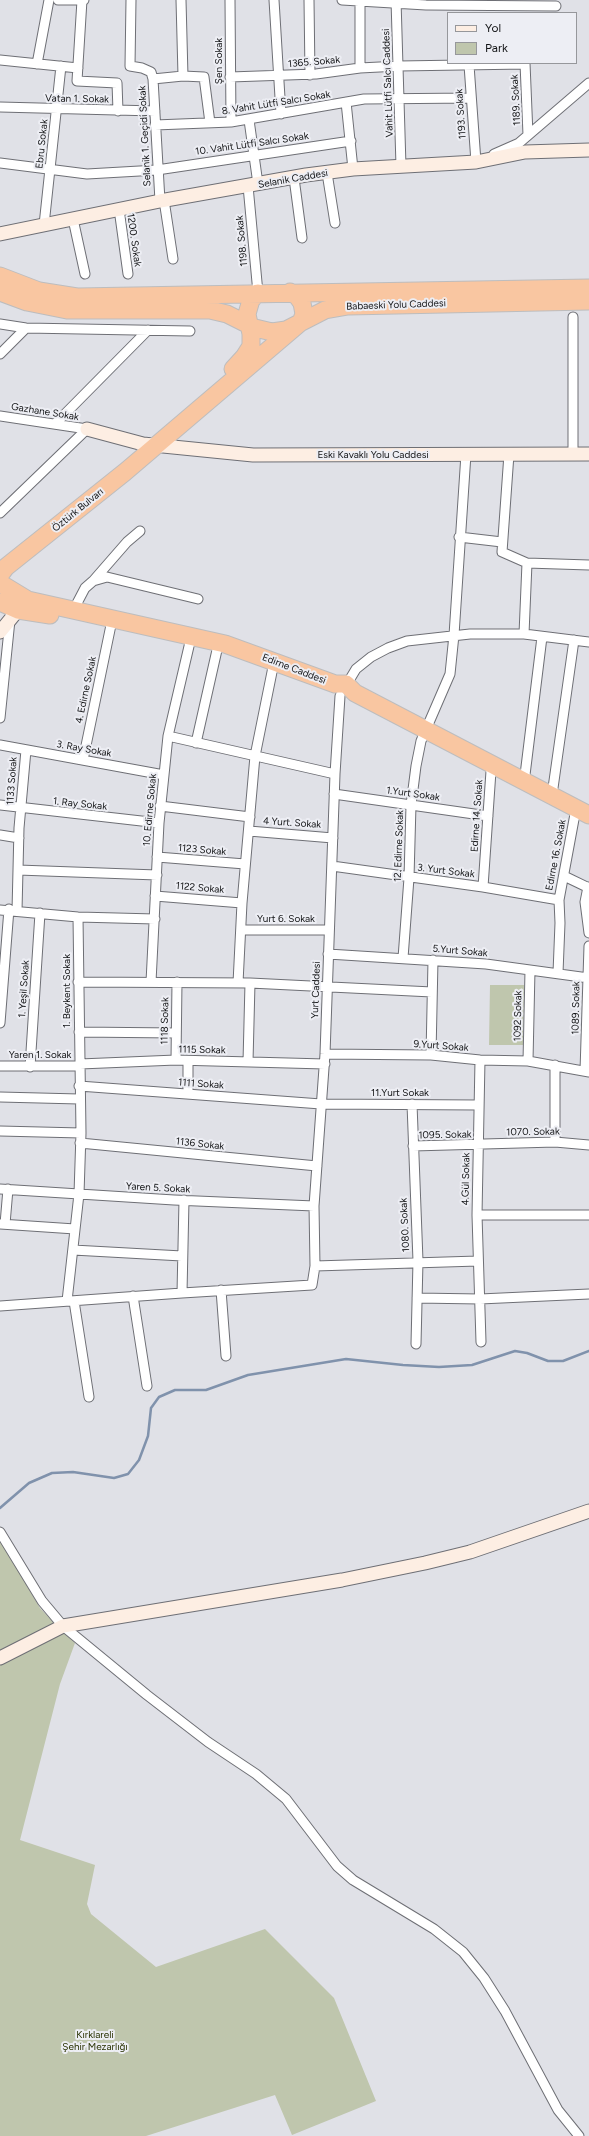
<!DOCTYPE html>
<meta charset="utf-8">
<style>
body{margin:0}
#map{position:relative;width:589px;height:2136px;overflow:hidden;background:#e0e1e7;font-family:Figtree,sans-serif}
canvas{display:block}
.legend{position:absolute;left:447px;top:12px;width:130px;height:52px;box-sizing:border-box;background:#edeef4;border:1px solid #96979b;margin:0;padding:5px 7px;list-style:none;font-size:12px;color:#131416}
.legend li{display:flex;align-items:center;gap:8px;height:20px}
.legend b{width:20px;border:1px solid #96979b}
</style>
<div id="map">
<canvas width="589" height="2136"></canvas>
<ul class="legend">
<li><b style="height:5px;background:#fdeee3"></b>Yol</li>
<li><b style="height:11px;background:#bfc6ad"></b>Park</li>
</ul>
</div>
<script>
const g = document.querySelector('canvas').getContext('2d');
g.lineJoin = 'round';
function fillPath(path, color) { g.fillStyle = color; g.fill(path, 'evenodd'); }
const poly = rows => new Path2D(rows.map(r => 'M' + r).join(''));
function strokePath(path, color, width, dash) { g.strokeStyle = color; g.lineWidth = width; g.lineCap = dash ? 'butt' : 'round'; g.setLineDash(dash || []); g.stroke(path); }
function drawText(font, color, halo, rows, align = 'center') {
  g.font = font + ' Figtree,sans-serif'; g.lineWidth = 4; g.setLineDash([]); g.textBaseline = 'middle'; g.strokeStyle = halo; g.fillStyle = color; for (const [text, x, y, turn = 0] of rows) {
    g.save(); g.translate(x, y); g.rotate((+turn || 0) * Math.PI / 180); g.textAlign = isNaN(turn) ? turn : align; if (halo) g.strokeText(text, 0, 0); g.fillText(text, 0, 0); g.restore();
  }
}
fillPath(poly([
 [490,985,524,985,523,1045,489,1045],
 [0,1540,40,1608,55,1624,0,1652],
 [61,1630,75,1643,60,1684,20,1840,95,1865,87,1904,91,1914,156,1967,265,1929,334,1998,376,2101,292,2135,275,2095,146,2136,0,2136,0,1661]
]), '#bfc6ad');
strokePath(poly([
 [0,1508,29,1483,52,1473,73,1472,114,1478,128,1474,139,1460,148,1436,151,1408,159,1397,175,1390,206,1390,248,1375,346,1359,403,1365,439,1367,472,1365,515,1351,527,1353,548,1361,563,1361,589,1351]
]), '#8092ac', 2.5);
const street = poly([
 [58,0,84,0],
 [82,0,77,81,117,83,118,111],
 [131,0,130,66,142,68,151,72,153,79],
 [230,0,231,122],
 [274,0,281,114],
 [309,0,310,75],
 [342,0,426,5,556,6],
 [396,0,401,166],
 [0,60,78,68],
 [525,63,528,135],
 [37,64,49,0],
 [469,65,476,162,481,160],
 [360,68,360,0],
 [183,76,204,77,210,123],
 [230,77,316,74,360,68,399,66,525,64],
 [346,102,353,169],
 [0,107,155,111],
 [249,120,258,184],
 [155,125,231,122,364,99,471,98],
 [494,154,519,143,589,83],
 [0,163,87,174,157,170,351,141],
 [327,173,335,223],
 [294,178,302,238],
 [248,186,258,293],
 [164,200,173,259],
 [160,201,153,79,183,76,181,0],
 [119,209,128,274],
 [73,219,85,274],
 [44,225,61,66],
 [0,324,26,328,190,331],
 [0,354,26,328],
 [0,416,87,429],
 [55,424,148,330],
 [509,454,502,552,527,563,524,634],
 [573,454,573,317],
 [0,513,87,429],
 [459,537,502,542],
 [527,563,589,565],
 [93,581,127,542,140,531],
 [74,609,85,588,93,581,107,577,198,599],
 [347,684,356,669,371,657,388,648,407,641,470,634,524,634,589,642],
 [0,718,10,620],
 [168,736,335,774],
 [196,743,217,650],
 [0,745,164,775],
 [83,760,111,625],
 [524,783,542,637],
 [334,794,488,816],
 [552,795,574,640],
 [0,805,159,823],
 [160,806,250,817],
 [249,831,333,838],
 [0,835,19,838],
 [157,857,245,864],
 [332,866,483,887,559,900],
 [18,870,157,875],
 [564,876,589,888],
 [483,887,491,771],
 [588,887,585,902,589,933],
 [155,896,242,903],
 [0,910,78,917,155,919],
 [17,911,19,828,26,750],
 [242,930,329,930],
 [328,954,486,964,589,978],
 [403,958,409,878,411,805,416,766,421,741,450,674,454,635,466,454],
 [558,973,560,923,559,900,575,814],
 [78,982,250,983,432,992],
 [151,982,159,823,164,775,168,736,190,642],
 [238,983,242,903,255,756,273,667],
 [0,1023,9,909],
 [79,1032,176,1033],
 [325,1054,431,1055,480,1060,528,1061,589,1072],
 [431,1055,433,960],
 [176,1060,177,982],
 [480,1060,477,1215,481,1342],
 [528,1061,530,970],
 [248,1062,250,983],
 [80,1064,176,1060,325,1064],
 [555,1065,555,1142],
 [0,1066,80,1066],
 [30,1067,40,913],
 [585,1071,589,946],
 [79,1086,321,1104,478,1105],
 [188,1094,188,1061],
 [0,1097,79,1099],
 [412,1104,418,1261,416,1344],
 [0,1131,81,1133],
 [80,1143,317,1166],
 [413,1146,555,1142,589,1145],
 [0,1189,174,1200,314,1206],
 [184,1200,182,1293,312,1285,315,1266,314,1206,325,1054,335,774,340,696],
 [477,1215,589,1215],
 [0,1224,75,1229],
 [5,1224,8,1189],
 [73,1250,182,1256],
 [315,1266,478,1261],
 [221,1290,226,1356],
 [133,1296,147,1386],
 [417,1298,480,1299,589,1294],
 [67,1301,79,1194,81,1133,78,917],
 [74,1301,89,1397],
 [0,1306,182,1293],
 [0,1532,42,1601,63,1626,147,1695,208,1742,256,1774,286,1799,337,1866,353,1880,434,1929,463,1952,484,1978,505,2011,558,2110,579,2136]
]);
const secondary = poly([
 [0,234,160,201,306,175,353,169,476,162,525,152,589,150],
 [87,429,143,444,253,455,589,454],
 [0,632,18,610],
 [0,1658,63,1626,342,1580,425,1563,470,1552,589,1511]
]);
const highway = poly([
 [0,276,39,291,77,297,589,288],
 [0,292,27,302,67,310,210,310,227,314,255,328,272,332,286,330,325,310,348,306,589,301],
 [233,369,244,357,251,346,251,334,247,314,251,300,258,293],
 [0,575,6,567,125,472,301,322,304,314,302,303,297,296,290,292],
 [0,583,28,600,225,644,335,684,346,684,355,693,589,815],
 [0,602,18,610,50,615]
]);
strokePath(street, '#6e6f75', 11);
strokePath(secondary, '#6e6f75', 15);
strokePath(highway, '#bdbdbe', 19);
strokePath(street, '#fff', 9);
strokePath(secondary, '#fdeee3', 13);
strokePath(highway, '#f9c6a1', 17);
drawText('10px', '#131416', '#edeef4', [
 ["Şen Sokak",219,61,-90],
 ["1365. Sokak",314,62,-5],
 ["Vahit Lütfi Salcı Caddesi",388,83,-92],
 ["Vatan 1. Sokak",77,99,1],
 ["1189. Sokak",516,100,-93],
 ["8. Vahit Lütfi Salcı Sokak",276,103,-9],
 ["1193. Sokak",461,114,-94],
 ["Selanik 1. Geçidi Sokak",145,136,-93],
 ["Ebru Sokak",42,144,-84],
 ["10. Vahit Lütfi Salcı Sokak",252,144,-8],
 ["Selanik Caddesi",293,179,-10],
 ["1200. Sokak",134,240,82],
 ["1198. Sokak",242,241,-95],
 ["Babaeski Yolu Caddesi",396,305,-2],
 ["Gazhane Sokak",45,412,9],
 ["Eski Kavaklı Yolu Caddesi",373,455],
 ["Öztürk Bulvarı",78,510,-39],
 ["Edirne Caddesi",294,669,21],
 ["4. Edirne Sokak",86,690,-78],
 ["3. Ray Sokak",84,749,10],
 ["1133 Sokak",12,781,-86],
 ["1.Yurt Sokak",413,794,8],
 ["1. Ray Sokak",80,804,6],
 ["10. Edirne Sokak",150,810,-85],
 ["Edirne 14. Sokak",477,816,-86],
 ["4 Yurt. Sokak",292,823,4],
 ["12. Edirne Sokak",399,846,-88],
 ["1123 Sokak",202,850,5],
 ["Edirne 16. Sokak",556,855,-79],
 ["3. Yurt Sokak",446,871,7],
 ["1122 Sokak",200,888,5],
 ["Yurt 6. Sokak",286,919],
 ["5.Yurt Sokak",460,951,5],
 ["1. Yeşil Sokak",24,989,-86],
 ["Yurt Caddesi",316,990,-88],
 ["1. Beykent Sokak",67,991,-90],
 ["1089. Sokak",576,1008,-89],
 ["1092 Sokak",518,1016,-89],
 ["1118 Sokak",165,1021,-89],
 ["9.Yurt Sokak",441,1046,4],
 ["1115 Sokak",202,1050,1],
 ["Yaren 1. Sokak",40,1055],
 ["1111 Sokak",201,1084,4],
 ["11.Yurt Sokak",400,1093],
 ["1070. Sokak",533,1132,-1],
 ["1095. Sokak",445,1135,-1],
 ["1136 Sokak",200,1144,6],
 ["4.Gül Sokak",466,1179,-89],
 ["Yaren 5. Sokak",158,1188,3],
 ["1080. Sokak",405,1225,-93]
]);
drawText('10px', '#283100', '#edeef4', [
 ["Kırklareli",95,2035],
 ["Şehir Mezarlığı",95,2047]
]);
</script>
